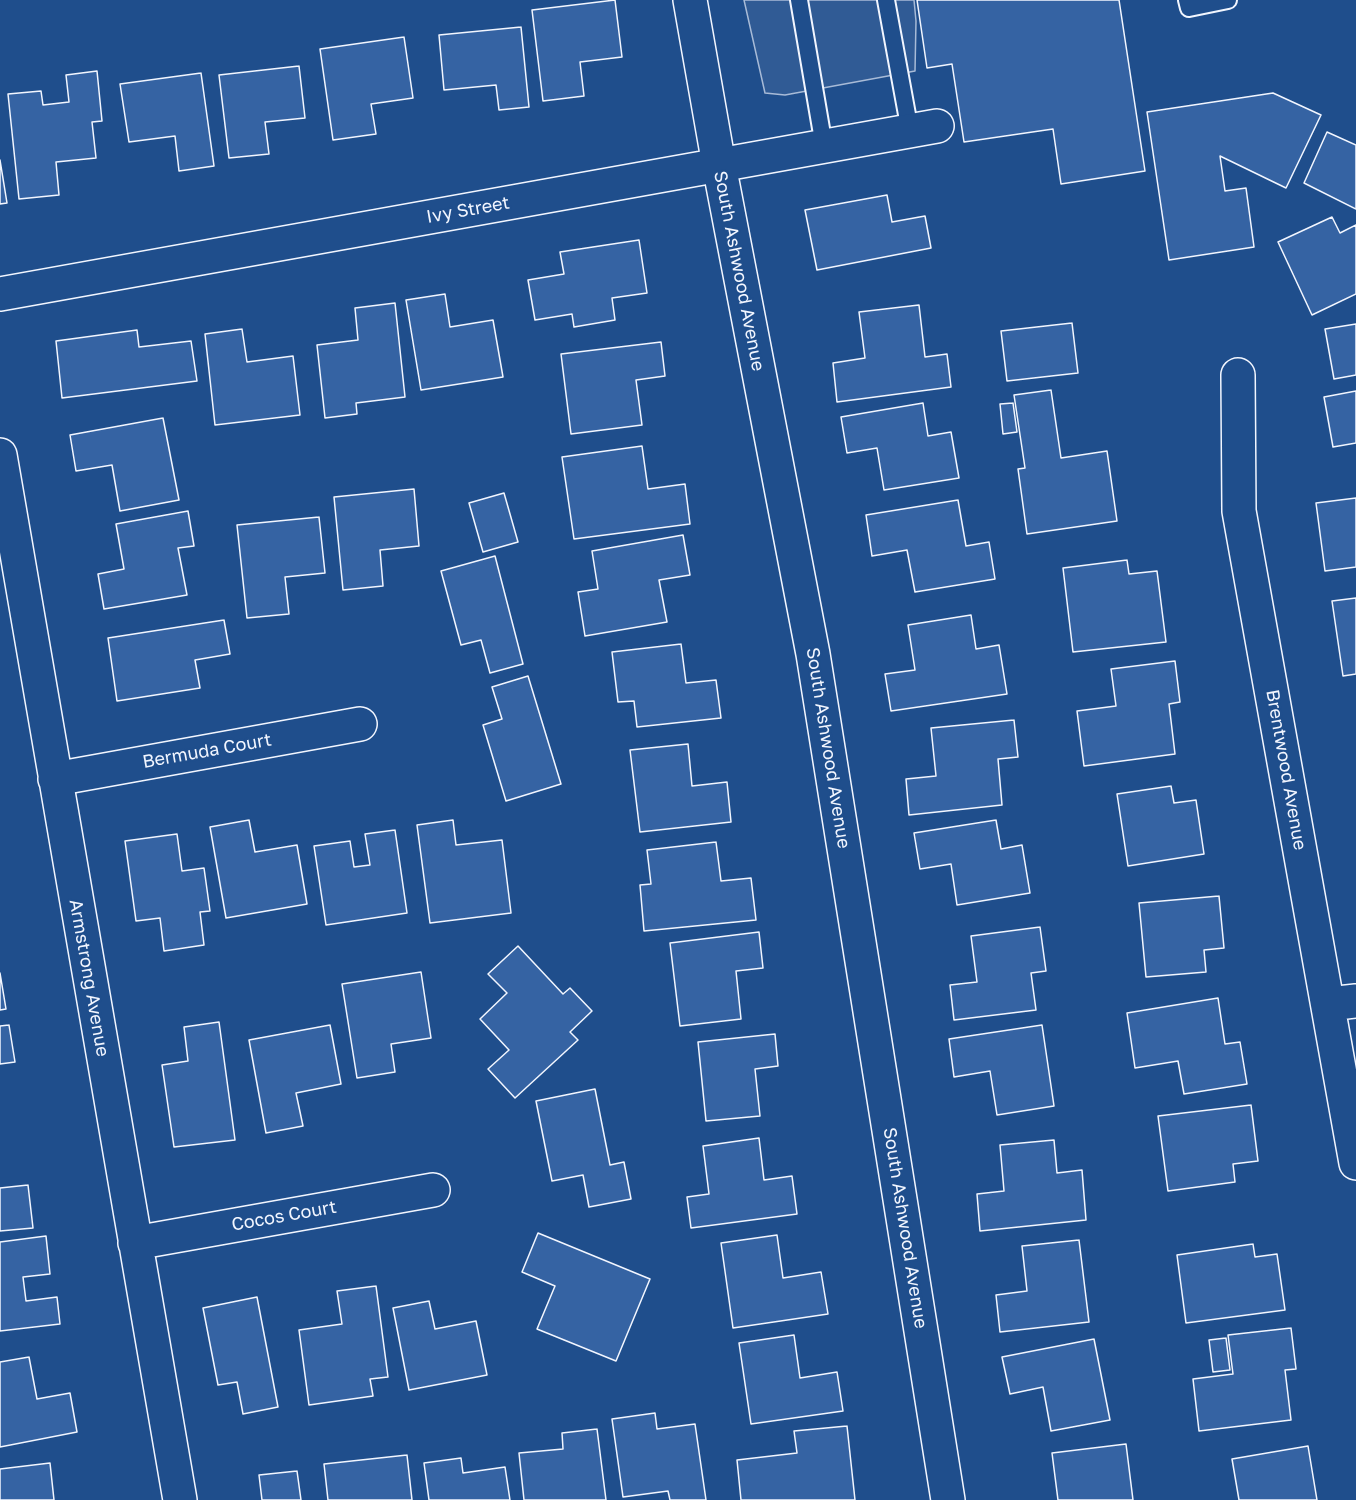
<!DOCTYPE html>
<style>
body{margin:0}
canvas{display:block;background:#1f4e8c}
</style>
<canvas width="1356" height="1500"></canvas>
<script>
const g = document.querySelector('canvas').getContext('2d');
g.lineJoin = 'round';
function fillPath(path, color) { g.fillStyle = color; g.fill(path, 'evenodd'); }
const poly = rows => new Path2D(rows.map(r => 'M' + r).join(''));
function strokePath(path, color, width, dash) { g.strokeStyle = color; g.lineWidth = width; g.lineCap = dash ? 'butt' : 'round'; g.setLineDash(dash || []); g.stroke(path); }
function drawText(font, color, halo, rows, align = 'center') {
  g.font = font + ' "Golos Text",sans-serif'; g.lineWidth = 4.5; g.setLineDash([]); g.textBaseline = 'middle'; g.strokeStyle = halo; g.fillStyle = color; for (const [text, x, y, turn = 0] of rows) {
    g.save(); g.translate(x, y); g.rotate((+turn || 0) * Math.PI / 180); g.textAlign = isNaN(turn) ? turn : align; if (halo) g.strokeText(text, 0, 0); g.fillText(text, 0, 0); g.restore();
  }
}
const built = poly([
 [744,0,914,0,916,21,915,71,785,95,765,93,744,0]
]);
fillPath(built, '#305b95');
strokePath(built, '#a8bbd7', 1.5);
const building = poly([
 [615,0,622,57,580,62,584,96,543,101,532,10,615,0],
 [917,0,1119,0,1145,171,1061,184,1053,129,964,142,952,64,927,68,917,0],
 [521,27,529,107,499,110,496,85,444,90,439,35,521,27],
 [404,37,413,98,371,104,376,134,333,140,320,49,404,37],
 [299,66,305,118,265,122,269,154,229,158,219,75,299,66],
 [97,71,102,121,92,122,96,158,56,162,59,195,19,199,8,94,41,91,43,105,69,102,66,75,97,71],
 [201,73,214,166,179,171,175,136,129,142,120,84,201,73],
 [1273,93,1321,115,1286,188,1220,156,1225,191,1246,188,1254,247,1169,260,1147,112,1273,93],
 [1327,132,1356,145,1356,209,1304,183,1327,132],
 [0,160,7,203,0,204,0,160],
 [887,195,892,222,925,216,931,248,817,270,805,210,887,195],
 [1332,217,1340,233,1356,225,1356,294,1312,315,1278,242,1332,217],
 [639,240,647,293,612,298,615,320,574,327,572,314,535,320,528,280,564,274,560,252,639,240],
 [445,294,450,327,493,320,503,377,421,390,406,300,445,294],
 [395,303,405,397,356,403,357,414,325,418,317,345,358,340,355,308,395,303],
 [919,305,925,357,947,354,951,387,837,402,833,363,865,358,859,312,919,305],
 [1072,323,1078,373,1007,381,1001,331,1072,323],
 [1356,324,1356,375,1334,379,1325,329,1356,324],
 [242,329,247,362,293,356,300,415,215,425,205,334,242,329],
 [137,330,139,347,191,341,197,381,62,398,56,341,137,330],
 [661,342,665,376,636,380,642,425,571,434,561,354,661,342],
 [1051,390,1061,458,1107,451,1117,521,1027,534,1018,469,1025,468,1014,395,1051,390],
 [1356,391,1356,443,1333,447,1324,397,1356,391],
 [923,403,928,436,951,432,959,478,884,490,877,448,847,453,841,417,923,403],
 [1013,403,1017,432,1003,434,1000,404,1013,403],
 [163,418,179,500,120,511,112,465,76,471,70,435,163,418],
 [642,446,648,489,685,484,690,524,574,539,562,457,642,446],
 [414,489,419,546,380,550,383,586,343,590,334,497,414,489],
 [504,493,518,542,483,552,469,503,504,493],
 [1356,498,1356,567,1325,571,1316,503,1356,498],
 [958,500,966,546,989,542,995,579,915,592,907,550,872,556,866,515,958,500],
 [188,511,194,546,178,548,187,595,104,609,98,574,124,569,116,524,188,511],
 [319,517,325,573,285,577,289,614,247,618,237,525,319,517],
 [683,535,690,575,659,580,667,622,585,636,578,592,598,589,592,551,683,535],
 [495,556,523,664,490,673,481,640,461,645,441,571,495,556],
 [1127,560,1129,574,1157,571,1166,642,1073,652,1063,568,1127,560],
 [1356,598,1356,674,1343,676,1332,601,1356,598],
 [971,615,976,649,999,645,1007,694,891,711,885,674,915,670,908,625,971,615],
 [224,620,230,654,195,660,200,688,117,701,108,638,224,620],
 [681,644,686,683,716,680,721,718,637,727,634,701,618,702,612,652,681,644],
 [1175,661,1180,702,1169,704,1175,754,1084,766,1077,711,1116,706,1111,669,1175,661],
 [528,676,561,784,506,801,483,725,502,719,492,687,528,676],
 [1014,720,1018,757,998,759,1002,805,909,815,906,779,936,776,931,728,1014,720],
 [688,744,692,786,727,782,731,822,640,832,630,750,688,744],
 [1171,786,1174,803,1196,800,1204,854,1128,866,1117,794,1171,786],
 [249,820,255,852,297,845,307,904,226,918,210,827,249,820],
 [453,820,456,845,502,840,511,913,430,923,417,825,453,820],
 [996,820,1001,849,1022,845,1030,893,957,905,951,864,920,869,914,833,996,820],
 [395,830,407,913,326,925,314,846,350,841,354,867,370,865,365,834,395,830],
 [177,834,182,871,204,868,210,911,200,912,204,945,164,951,160,918,136,921,125,841,177,834],
 [716,842,721,881,751,878,756,920,644,931,640,885,651,884,647,850,716,842],
 [1219,896,1224,948,1204,950,1206,972,1146,977,1139,903,1219,896],
 [1040,927,1046,971,1031,973,1036,1010,954,1020,950,985,977,982,971,936,1040,927],
 [759,932,763,968,736,971,741,1019,680,1026,670,943,759,932],
 [518,946,563,994,570,988,592,1011,570,1032,578,1040,515,1098,488,1069,509,1050,480,1019,507,993,488,974,518,946],
 [421,972,431,1038,391,1044,395,1072,357,1078,342,984,421,972],
 [0,973,6,1009,0,1010,0,973],
 [1218,998,1225,1044,1240,1042,1247,1084,1184,1094,1178,1061,1135,1068,1127,1013,1218,998],
 [219,1022,235,1140,174,1147,162,1065,188,1061,184,1027,219,1022],
 [9,1025,15,1062,0,1064,0,1026,9,1025],
 [330,1025,341,1084,296,1093,303,1126,266,1133,249,1040,330,1025],
 [1042,1025,1054,1106,997,1115,990,1071,954,1077,949,1039,1042,1025],
 [775,1034,778,1066,755,1069,760,1116,706,1121,698,1042,775,1034],
 [595,1089,610,1165,624,1162,631,1199,589,1207,583,1175,552,1181,536,1101,595,1089],
 [1251,1105,1258,1161,1233,1164,1235,1182,1168,1191,1158,1116,1251,1105],
 [759,1138,764,1180,792,1176,797,1214,691,1228,687,1197,709,1194,703,1146,759,1138],
 [1054,1140,1057,1173,1082,1170,1086,1220,980,1231,977,1194,1004,1191,1000,1145,1054,1140],
 [28,1185,33,1228,0,1231,0,1188,28,1185],
 [538,1233,650,1279,616,1361,537,1329,555,1286,522,1272,538,1233],
 [777,1235,783,1278,821,1272,828,1314,733,1328,721,1243,777,1235],
 [46,1236,50,1274,23,1277,26,1301,57,1297,60,1324,0,1331,0,1242,46,1236],
 [1079,1240,1089,1322,1000,1332,996,1295,1027,1291,1022,1246,1079,1240],
 [1253,1244,1255,1257,1277,1254,1285,1310,1186,1323,1177,1255,1253,1244],
 [376,1286,388,1377,370,1379,373,1396,309,1405,299,1330,342,1324,337,1291,376,1286],
 [257,1297,278,1407,243,1414,237,1382,218,1385,203,1308,257,1297],
 [429,1301,435,1329,476,1321,487,1375,409,1390,393,1308,429,1301],
 [1291,1328,1296,1369,1285,1370,1291,1420,1199,1431,1193,1379,1233,1374,1228,1335,1291,1328],
 [794,1335,800,1378,837,1372,843,1411,751,1424,739,1343,794,1335],
 [1226,1338,1230,1370,1213,1372,1209,1340,1226,1338],
 [1094,1339,1110,1420,1051,1431,1043,1387,1010,1394,1002,1357,1094,1339],
 [29,1357,37,1399,70,1393,77,1432,0,1447,0,1362,29,1357],
 [655,1413,657,1429,695,1424,706,1500,670,1500,668,1491,623,1497,612,1419,655,1413],
 [847,1426,855,1500,741,1500,737,1460,797,1453,794,1431,847,1426],
 [597,1429,606,1500,524,1500,519,1453,563,1449,562,1433,597,1429],
 [1126,1444,1133,1500,1058,1500,1052,1453,1126,1444],
 [1308,1446,1317,1500,1239,1500,1232,1459,1308,1446],
 [407,1455,412,1500,328,1500,324,1464,407,1455],
 [461,1458,463,1473,505,1467,510,1500,429,1500,424,1463,461,1458],
 [50,1463,54,1500,0,1500,0,1469,50,1463],
 [297,1471,301,1500,262,1500,259,1475,297,1471]
]);
fillPath(building, '#3563a3');
strokePath(building, '#f2f6ff', 1.5);
const lane = poly([
 [799,0,824,146],
 [886,0,910,131],
 [1187,0,1189,8,1228,0]
]);
const street = poly([
 [690,0,719,165,813,654,948,1500],
 [0,294,937,126],
 [1238,375,1239,511,1356,1163],
 [0,455,180,1500],
 [55,779,360,724],
 [1329,1004,1356,1001],
 [135,1243,433,1190]
]);
strokePath(lane, '#f2f6ff', 20);
strokePath(street, '#f2f6ff', 36);
strokePath(lane, '#1f4e8c', 16);
strokePath(street, '#1f4e8c', 33);
drawText('18px', '#f2f6ff', '#1f4e8c', [
 ["Ivy Street",468,210,-10],
 ["South Ashwood Avenue",739,271,79],
 ["South Ashwood Avenue",828,748,81],
 ["Bermuda Court",207,751,-10],
 ["Brentwood Avenue",1286,770,80],
 ["Armstrong Avenue",89,978,80],
 ["Cocos Court",284,1216,-10],
 ["South Ashwood Avenue",905,1228,81]
]);
</script>
